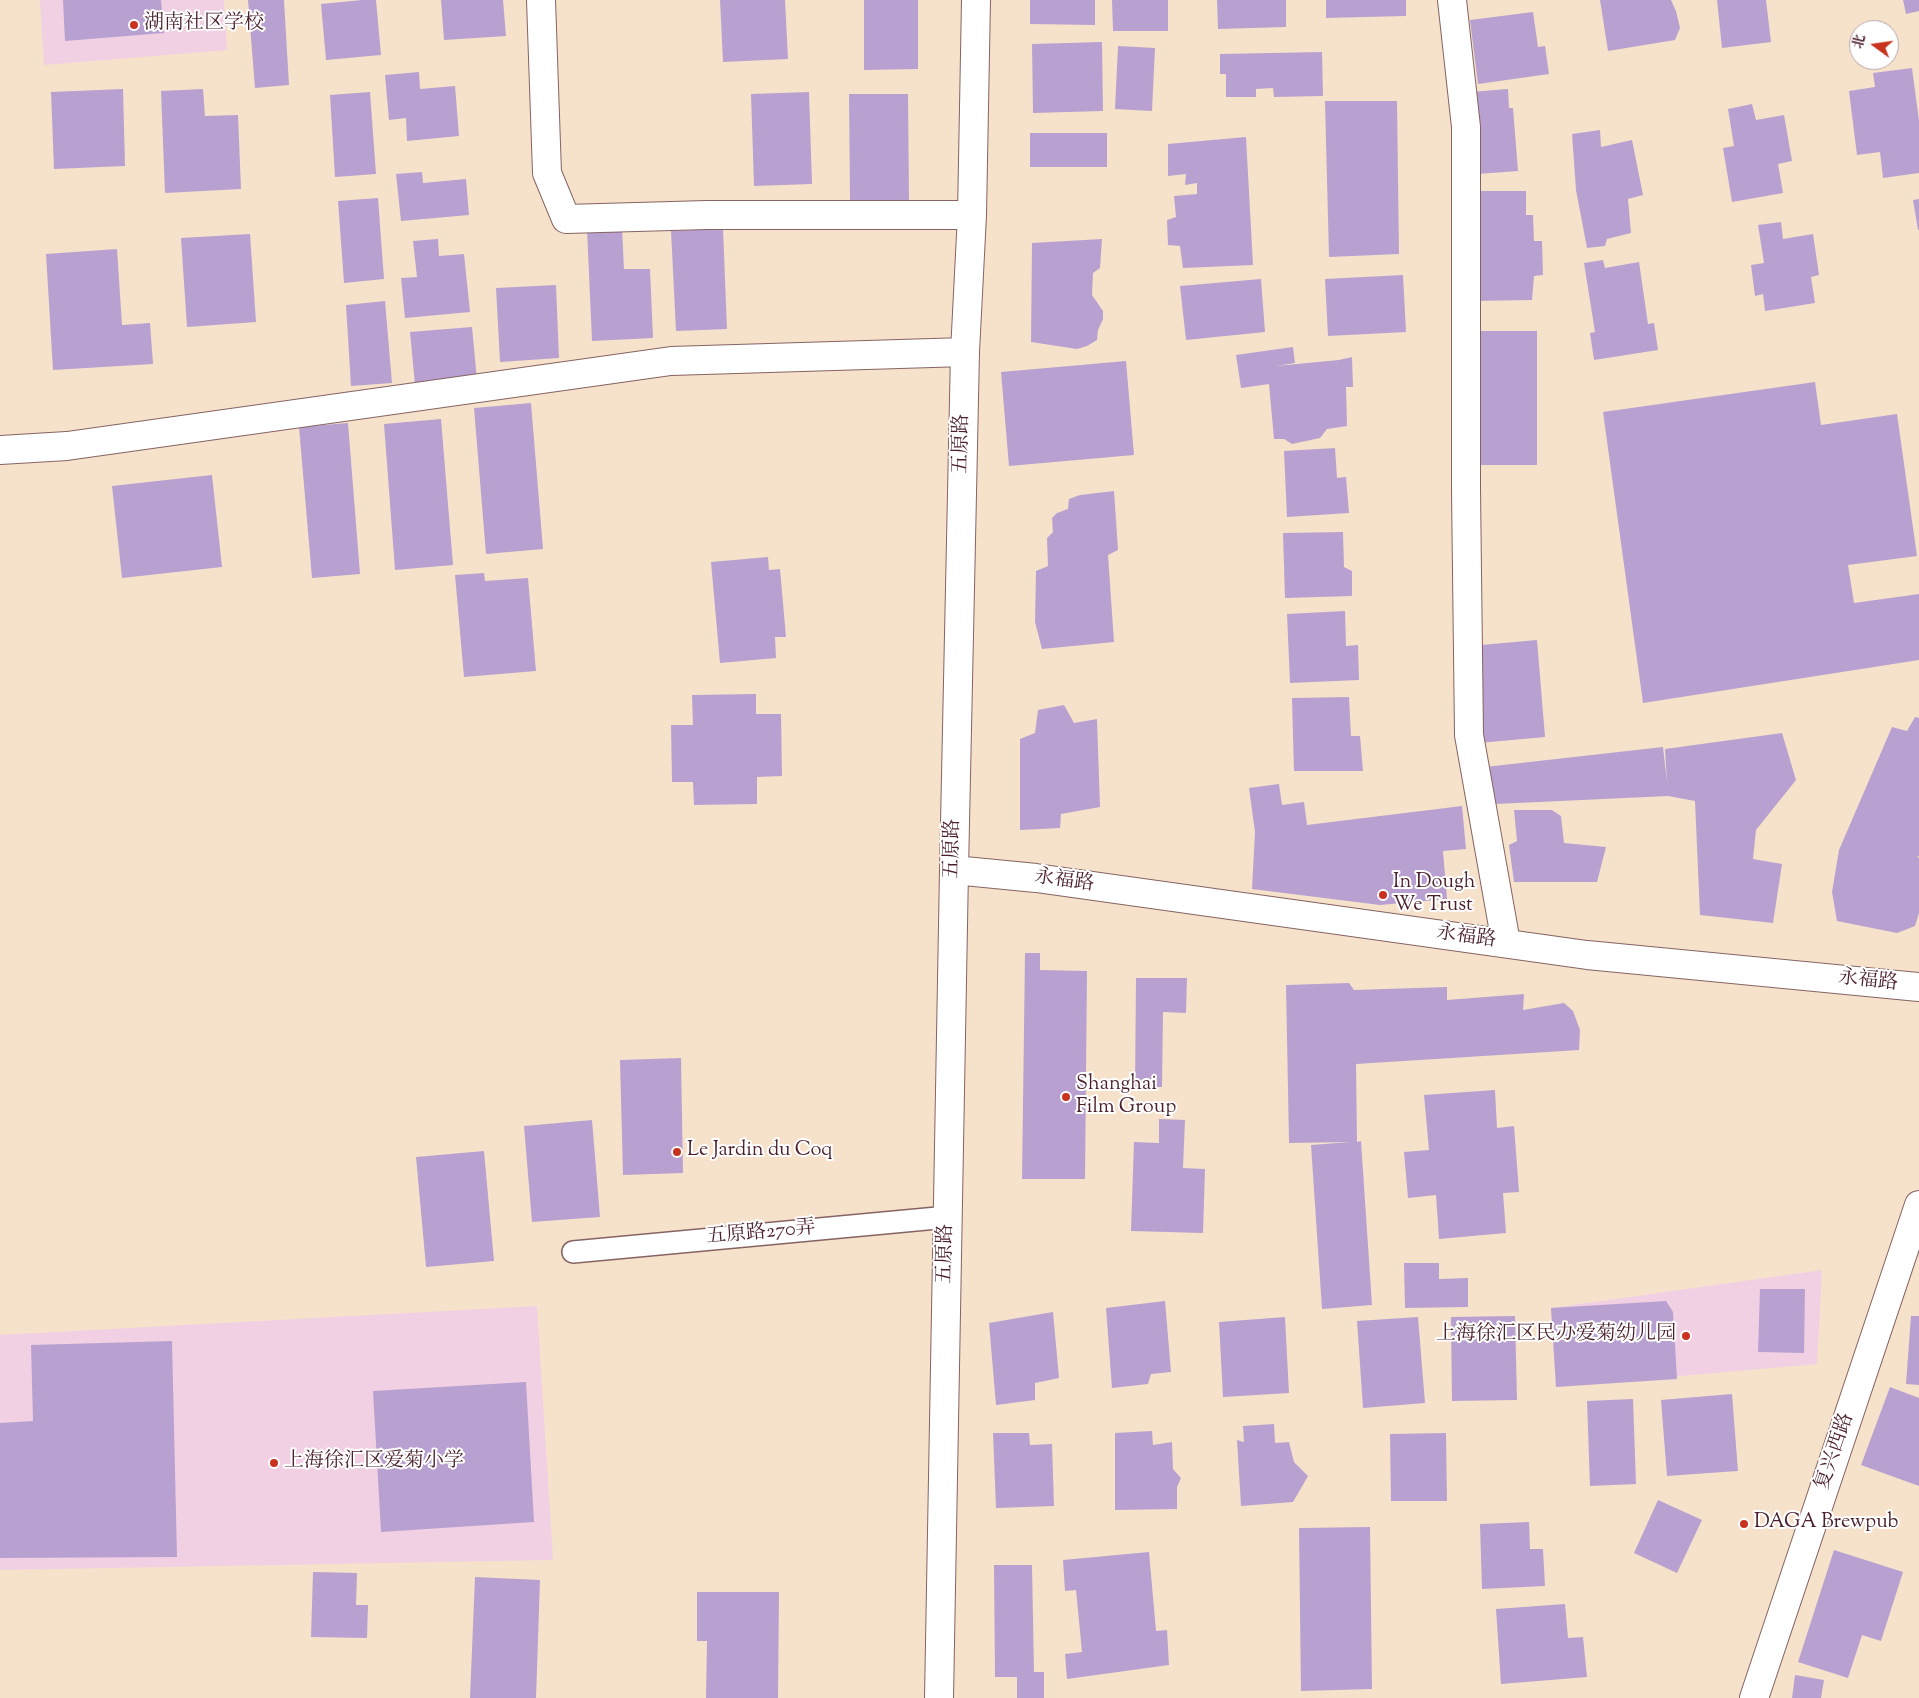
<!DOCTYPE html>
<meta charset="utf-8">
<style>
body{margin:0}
#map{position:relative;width:1919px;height:1698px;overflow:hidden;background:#f6e2ca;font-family:"Sorts Mill Goudy","Noto Serif SC",serif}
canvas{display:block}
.north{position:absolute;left:1849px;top:20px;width:50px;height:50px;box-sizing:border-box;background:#fff;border:1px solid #b7a5aa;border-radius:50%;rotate:284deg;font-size:14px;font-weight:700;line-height:20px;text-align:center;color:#4a1f2b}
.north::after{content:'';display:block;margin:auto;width:18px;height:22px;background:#c8321e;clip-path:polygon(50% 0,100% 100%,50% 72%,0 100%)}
</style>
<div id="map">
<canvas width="1919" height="1698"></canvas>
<div class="north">北</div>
</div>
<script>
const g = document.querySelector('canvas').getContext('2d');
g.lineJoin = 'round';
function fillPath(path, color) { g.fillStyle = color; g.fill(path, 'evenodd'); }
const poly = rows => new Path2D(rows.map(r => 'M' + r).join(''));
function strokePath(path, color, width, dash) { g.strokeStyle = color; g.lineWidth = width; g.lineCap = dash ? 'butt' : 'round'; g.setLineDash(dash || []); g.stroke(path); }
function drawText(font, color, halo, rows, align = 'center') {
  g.font = font + ' "Sorts Mill Goudy","Noto Serif SC",serif'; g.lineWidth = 4; g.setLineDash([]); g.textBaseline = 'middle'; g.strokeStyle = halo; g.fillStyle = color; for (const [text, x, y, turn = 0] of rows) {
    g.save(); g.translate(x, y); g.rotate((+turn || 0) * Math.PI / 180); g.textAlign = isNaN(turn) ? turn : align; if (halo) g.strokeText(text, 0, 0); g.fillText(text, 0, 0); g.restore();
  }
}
fillPath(poly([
 [40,0,224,0,227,50,44,65],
 [1822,1270,1817,1364,1556,1387,1551,1308],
 [537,1306,553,1560,0,1570,0,1335]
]), '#f1d0e3');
fillPath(poly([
 [63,0,161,0,164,33,65,41],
 [248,0,284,0,289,85,255,88],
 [362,0,376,0,381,55,326,60,321,4],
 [441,0,503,0,506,36,444,40],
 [720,0,785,0,788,59,723,62],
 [864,0,918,0,918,69,864,70],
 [1030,0,1095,0,1095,25,1030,24],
 [1112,0,1168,0,1168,31,1113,31],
 [1217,0,1286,0,1286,27,1218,29],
 [1326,0,1406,0,1406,16,1326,18],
 [1600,0,1671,0,1676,11,1680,28,1675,40,1608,51],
 [1717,0,1766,0,1771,42,1722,48],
 [1903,0,1919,0,1919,11,1906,14],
 [1533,12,1538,47,1545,46,1549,74,1478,84,1470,20],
 [1102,42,1103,111,1033,113,1032,44],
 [1118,46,1155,48,1152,111,1115,109],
 [1322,52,1323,96,1274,97,1273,88,1256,89,1256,97,1226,97,1226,74,1220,74,1220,54],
 [1912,68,1919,121,1919,173,1883,178,1880,152,1857,155,1849,91,1875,87,1873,73],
 [419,72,420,89,455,86,459,136,407,141,406,118,389,120,385,75],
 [123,89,125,166,54,169,51,92],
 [203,89,205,116,238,115,241,189,165,193,161,91],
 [1508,89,1509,108,1513,108,1518,171,1477,174,1471,92],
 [370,92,376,174,335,177,330,95],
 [809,92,812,184,754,186,751,94],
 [849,94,908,94,909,200,850,200],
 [1325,101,1397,101,1399,254,1329,257],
 [1752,104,1756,120,1784,115,1792,161,1778,164,1783,193,1732,202,1723,148,1734,146,1728,109],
 [1600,130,1601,147,1632,140,1643,195,1628,199,1631,233,1607,239,1605,246,1587,248,1576,190,1572,134],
 [1030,133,1107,133,1107,167,1030,167],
 [1246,137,1253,265,1183,268,1180,246,1168,245,1167,220,1176,217,1174,196,1197,194,1197,183,1185,185,1186,174,1168,176,1168,144],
 [422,172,423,183,466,179,469,215,401,221,396,174],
 [1469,191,1526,191,1526,215,1533,215,1534,241,1542,241,1543,275,1534,276,1532,300,1471,301],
 [378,198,384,279,344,283,338,201],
 [1919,199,1919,230,1918,230,1913,200],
 [1781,222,1783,239,1813,234,1819,275,1811,277,1815,303,1765,311,1763,294,1755,296,1751,265,1764,263,1758,225],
 [622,228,624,269,650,269,653,338,592,341,587,229],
 [723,229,727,329,676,331,671,231],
 [250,234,256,322,187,327,181,238],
 [438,239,439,256,464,254,470,312,405,318,401,278,417,277,413,241],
 [1102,239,1100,268,1093,273,1092,295,1103,311,1103,319,1098,330,1097,340,1087,346,1077,349,1031,342,1032,243],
 [117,249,122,325,150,323,153,364,53,370,46,254],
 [1603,260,1605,268,1639,262,1648,324,1654,323,1658,350,1594,360,1590,333,1595,332,1584,263],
 [1403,275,1406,332,1328,336,1325,279],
 [1261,279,1265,332,1186,340,1180,286],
 [556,285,559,358,500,362,496,288],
 [385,301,392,383,351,386,346,305],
 [472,327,477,380,415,385,410,332],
 [1477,331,1537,331,1537,465,1477,465],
 [1293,347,1295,363,1276,366,1339,360,1352,357,1353,387,1346,387,1347,426,1327,429,1320,438,1292,444,1284,439,1274,439,1269,384,1241,388,1236,355],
 [1126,361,1134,455,1009,466,1001,372],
 [1815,382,1821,425,1897,414,1917,556,1848,565,1854,603,1919,594,1919,660,1643,703,1603,412],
 [531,403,543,549,486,554,474,408],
 [441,419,453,565,395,570,384,424],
 [348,423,360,574,312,578,299,427],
 [1335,448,1337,478,1346,477,1349,513,1287,517,1284,451],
 [212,475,222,567,122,578,112,486],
 [1114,491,1118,550,1108,555,1114,642,1042,649,1035,622,1036,571,1048,566,1047,538,1053,532,1052,518,1057,513,1068,509,1069,499,1080,495],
 [1343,532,1344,567,1352,571,1352,596,1285,598,1283,533],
 [768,557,769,570,780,569,786,637,775,637,776,658,720,663,711,562],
 [484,573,485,581,528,578,536,671,464,677,455,575],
 [1345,611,1346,646,1358,645,1359,680,1290,683,1287,614],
 [1537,640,1545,737,1479,743,1470,646],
 [756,694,756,714,781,714,782,776,757,777,757,804,694,805,693,782,672,782,671,725,693,725,692,695],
 [1349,697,1351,736,1360,736,1363,771,1294,771,1292,698],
 [1064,705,1074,723,1097,719,1100,807,1061,814,1060,828,1020,830,1020,739,1035,733,1038,710],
 [1915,717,1919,718,1919,856,1917,857,1919,858,1919,913,1915,926,1897,933,1837,921,1832,892,1839,850,1892,727,1907,731],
 [1782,733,1796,780,1756,830,1753,859,1782,864,1773,923,1700,915,1695,801,1668,796,1496,804,1485,767,1663,747,1667,782,1665,749],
 [1279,784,1282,805,1304,802,1307,825,1462,806,1466,849,1443,851,1447,899,1380,905,1252,889,1255,832,1249,788],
 [1514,810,1552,810,1561,816,1564,843,1606,847,1597,882,1514,882,1509,845,1517,841],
 [1025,953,1040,953,1040,970,1087,971,1085,1179,1022,1179],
 [1136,978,1187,978,1186,1013,1163,1012,1162,1087,1135,1087],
 [1349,983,1354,990,1447,987,1447,1000,1524,994,1523,1010,1564,1003,1573,1011,1580,1030,1579,1050,1356,1064,1357,1142,1361,1141,1372,1305,1322,1309,1311,1145,1350,1142,1289,1143,1286,985],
 [681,1058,683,1173,623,1175,620,1060],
 [1495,1090,1497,1128,1514,1126,1519,1192,1503,1193,1506,1233,1439,1239,1436,1195,1408,1198,1404,1152,1429,1150,1424,1095],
 [1159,1119,1185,1120,1183,1168,1205,1169,1203,1233,1131,1231,1134,1142,1159,1143],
 [592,1120,600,1217,532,1222,524,1126],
 [484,1151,494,1261,426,1267,416,1157],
 [1404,1263,1439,1263,1439,1279,1468,1278,1468,1307,1405,1308],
 [1760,1289,1805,1289,1804,1353,1758,1352],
 [1165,1301,1171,1372,1151,1374,1148,1384,1112,1388,1106,1308],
 [1666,1301,1673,1312,1677,1379,1556,1387,1551,1308],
 [1053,1312,1059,1378,1035,1383,1035,1400,996,1405,989,1323],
 [1515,1316,1517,1400,1452,1401,1451,1317],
 [1911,1316,1919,1316,1919,1385,1906,1384],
 [1285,1317,1289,1393,1223,1397,1219,1322],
 [1418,1317,1425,1403,1363,1408,1357,1321],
 [172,1341,177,1557,0,1558,0,1423,33,1421,31,1345],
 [526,1382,534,1522,381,1532,373,1391],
 [1890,1387,1919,1398,1919,1486,1861,1465],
 [1732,1394,1738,1471,1667,1476,1661,1400],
 [1633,1399,1636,1484,1590,1486,1587,1401],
 [1274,1424,1275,1443,1289,1442,1294,1462,1308,1476,1293,1502,1241,1506,1237,1440,1244,1442,1243,1426],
 [1152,1431,1153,1445,1172,1442,1173,1469,1181,1478,1177,1487,1177,1509,1115,1510,1115,1433],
 [993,1433,1029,1433,1030,1445,1052,1444,1054,1506,996,1508],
 [1446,1433,1447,1501,1391,1501,1390,1434],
 [1658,1500,1702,1520,1677,1573,1634,1553],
 [1529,1522,1530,1549,1543,1549,1545,1586,1482,1589,1480,1524],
 [1370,1527,1372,1689,1301,1691,1299,1528],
 [1834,1550,1903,1572,1881,1641,1862,1635,1848,1678,1798,1662],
 [1149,1552,1156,1631,1167,1630,1169,1665,1067,1679,1065,1654,1082,1652,1076,1590,1065,1591,1063,1560],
 [994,1565,1032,1565,1034,1672,1044,1672,1044,1698,1017,1698,1017,1677,995,1677],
 [313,1572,357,1573,356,1605,368,1605,367,1638,311,1637],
 [475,1577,540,1580,536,1698,470,1698],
 [697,1592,779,1592,778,1698,706,1698,707,1641,697,1641],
 [1565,1604,1568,1638,1583,1637,1587,1677,1501,1684,1496,1609],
 [1795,1675,1824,1680,1821,1698,1792,1698]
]), '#b8a1d0');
const lane = poly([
 [573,1252,948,1217]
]);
const street = poly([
 [541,0,547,173,566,219,707,215,972,215],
 [1452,0,1466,127,1466,490,1469,735,1506,943],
 [0,450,67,446,671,361,965,352],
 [954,870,1036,878,1587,955,1919,987],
 [939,1698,954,870,965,352,972,215,976,0]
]);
const secondary = poly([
 [1754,1698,1919,1205]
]);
strokePath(lane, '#866363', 24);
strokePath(street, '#866363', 30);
strokePath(secondary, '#866363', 30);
strokePath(lane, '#fff', 21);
strokePath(street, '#fff', 28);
strokePath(secondary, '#fff', 28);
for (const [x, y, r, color] of [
 [134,25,5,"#c8321e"],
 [1383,895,5,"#c8321e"],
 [1066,1097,5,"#c8321e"],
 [677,1152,5,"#c8321e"],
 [1686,1336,5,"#c8321e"],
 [274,1463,5,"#c8321e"],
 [1744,1524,5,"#c8321e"]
]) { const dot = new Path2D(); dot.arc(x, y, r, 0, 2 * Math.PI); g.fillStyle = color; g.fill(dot); strokePath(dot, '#fff', 2); }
drawText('20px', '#4a1f2b', '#fff', [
 ["湖南社区学校",144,25],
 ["In Dough",1393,884],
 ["We Trust",1393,907],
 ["Shanghai",1076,1086],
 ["Film Group",1076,1109],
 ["Le Jardin du Coq",687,1152],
 ["上海徐汇区民办爱菊幼儿园",1676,1336,"right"],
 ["上海徐汇区爱菊小学",284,1463],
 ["DAGA Brewpub",1754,1524]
], 'left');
drawText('20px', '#4a1f2b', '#fff', [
 ["五原路",963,444,-89],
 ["五原路",954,849,-89],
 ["永福路",1064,882,8],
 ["永福路",1466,938,8],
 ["永福路",1868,982,6],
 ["五原路270弄",761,1234,-5],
 ["五原路",947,1254,-89],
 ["复兴西路",1836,1452,-71]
]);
</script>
